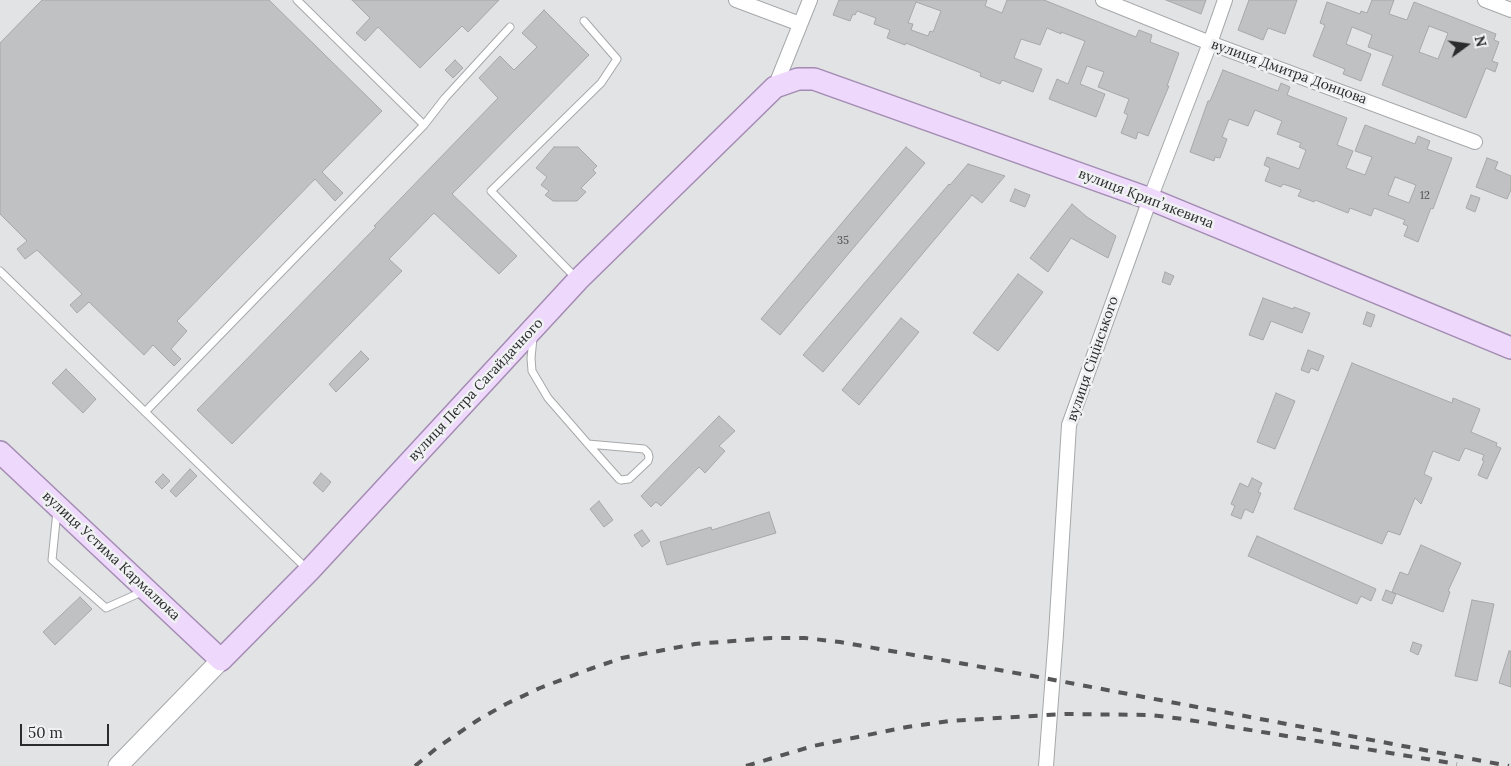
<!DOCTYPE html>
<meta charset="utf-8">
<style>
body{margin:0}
#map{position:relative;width:1511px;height:766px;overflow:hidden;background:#e2e3e5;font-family:Lora,serif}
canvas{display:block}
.north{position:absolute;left:1441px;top:20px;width:50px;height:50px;-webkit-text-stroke:4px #eff1f2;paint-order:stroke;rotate:76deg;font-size:14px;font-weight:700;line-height:20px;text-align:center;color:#2b2b2c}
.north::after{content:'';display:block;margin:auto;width:18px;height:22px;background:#2b2b2c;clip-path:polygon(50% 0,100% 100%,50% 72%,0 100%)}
.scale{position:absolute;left:20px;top:724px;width:89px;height:22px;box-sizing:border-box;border:2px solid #2b2b2c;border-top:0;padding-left:6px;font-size:15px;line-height:18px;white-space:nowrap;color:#2b2b2c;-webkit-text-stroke:4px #eff1f2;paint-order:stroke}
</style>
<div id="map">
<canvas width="1511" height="766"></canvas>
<div class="north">N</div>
<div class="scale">50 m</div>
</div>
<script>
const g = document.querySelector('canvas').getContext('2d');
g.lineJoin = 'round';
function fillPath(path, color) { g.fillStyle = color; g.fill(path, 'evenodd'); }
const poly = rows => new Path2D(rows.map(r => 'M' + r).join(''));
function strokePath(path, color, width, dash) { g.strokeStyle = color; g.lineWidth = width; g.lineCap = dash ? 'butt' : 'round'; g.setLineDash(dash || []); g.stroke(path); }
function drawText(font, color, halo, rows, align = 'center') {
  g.font = font + ' Lora,serif'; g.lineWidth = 5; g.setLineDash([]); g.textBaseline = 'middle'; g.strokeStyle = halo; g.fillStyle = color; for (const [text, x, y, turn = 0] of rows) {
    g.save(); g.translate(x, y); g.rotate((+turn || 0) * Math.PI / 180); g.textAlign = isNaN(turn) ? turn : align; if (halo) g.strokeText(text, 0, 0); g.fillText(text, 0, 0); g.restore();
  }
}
const building = poly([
 [42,0,269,0,382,111,322,172,343,193,335,201,315,179,177,321,187,331,171,349,181,359,174,366,153,345,144,355,89,302,77,313,70,305,82,294,37,250,25,259,17,249,27,241,0,214,0,43,42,0],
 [352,0,499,0,468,32,462,26,420,68,378,27,365,41,356,33,370,18,352,0],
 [839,0,987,0,985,6,1002,13,1007,0,1044,0,1136,37,1139,30,1152,35,1150,42,1179,53,1167,86,1169,86,1148,136,1138,132,1136,139,1121,133,1128,115,1124,113,1129,99,1098,87,1104,72,1087,66,1080,84,1105,94,1096,117,1049,99,1057,79,1068,84,1085,41,1061,32,1061,34,1047,28,1040,45,1021,39,1014,58,1042,69,1033,92,1002,80,1000,84,980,76,981,73,906,43,905,45,887,38,890,30,874,24,876,18,857,11,855,15,853,14,850,21,833,15,839,0],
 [916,2,941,11,933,32,930,31,928,36,911,30,913,24,908,23,916,2],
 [1166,0,1206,0,1201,14,1166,0],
 [1249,0,1297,0,1285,34,1268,28,1263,40,1238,30,1249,0],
 [1372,0,1394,0,1389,14,1407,20,1414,2,1496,34,1494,40,1499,42,1492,61,1498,63,1495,72,1486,68,1466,118,1382,85,1393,56,1368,47,1372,35,1352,27,1346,44,1371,54,1361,81,1343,74,1345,69,1313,56,1325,25,1320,23,1327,2,1360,14,1361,11,1367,13,1372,0],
 [1429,26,1448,33,1438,59,1419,52,1429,26],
 [544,10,589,55,452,194,517,256,499,274,434,213,389,259,402,271,232,444,197,410,376,227,374,226,498,98,479,78,500,56,514,70,537,47,522,33,544,10],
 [455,60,463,68,453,78,445,70,455,60],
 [1223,70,1278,91,1281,83,1290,87,1287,95,1347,118,1337,145,1353,151,1346,168,1365,175,1372,157,1355,151,1365,125,1415,144,1418,136,1430,141,1427,149,1452,158,1433,209,1431,208,1418,242,1404,236,1408,226,1403,224,1405,220,1374,208,1371,216,1350,208,1348,213,1315,200,1314,202,1298,196,1301,190,1283,184,1281,187,1265,181,1270,168,1264,165,1267,157,1299,169,1306,150,1299,147,1301,143,1277,134,1282,121,1255,110,1248,126,1229,119,1222,137,1227,139,1220,158,1215,157,1214,161,1190,152,1208,101,1210,101,1223,70],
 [1395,177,1416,185,1409,203,1388,195,1395,177],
 [554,147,578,147,597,166,593,170,596,173,581,188,586,192,577,201,553,201,545,195,549,191,541,185,547,177,536,168,554,147],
 [906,147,925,163,780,335,761,319,906,147],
 [1487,158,1498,162,1495,169,1511,176,1511,190,1507,199,1476,187,1487,158],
 [968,164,1005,176,982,203,972,195,823,372,803,355,949,184,950,185,968,164],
 [1015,189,1030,195,1025,207,1010,201,1015,189],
 [1471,195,1480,198,1475,212,1466,208,1471,195],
 [1072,204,1087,217,1116,236,1108,258,1071,238,1048,272,1030,258,1072,204],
 [1165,272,1174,276,1170,285,1162,282,1165,272],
 [1018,274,1043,292,998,351,973,333,1018,274],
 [1263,298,1293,309,1294,307,1310,313,1302,333,1271,321,1263,340,1249,335,1263,298],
 [1367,312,1375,315,1371,327,1363,324,1367,312],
 [901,318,919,332,859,405,842,390,901,318],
 [1308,350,1324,356,1318,371,1311,368,1309,373,1301,370,1308,350],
 [361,351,369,359,336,392,329,384,361,351],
 [1352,363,1452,403,1453,398,1480,409,1471,432,1497,443,1496,446,1501,448,1487,479,1478,475,1484,461,1482,460,1484,455,1465,448,1459,461,1433,451,1424,474,1432,478,1421,504,1415,498,1400,535,1388,531,1382,544,1294,509,1352,363],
 [66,369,96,399,83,413,52,383,66,369],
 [1276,393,1295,401,1275,449,1257,442,1276,393],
 [719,416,735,431,719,446,725,451,705,473,699,467,661,506,656,502,651,507,641,496,719,416],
 [190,469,197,476,176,497,170,491,190,469],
 [321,473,331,482,323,492,313,483,321,473],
 [163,474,170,481,162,489,155,482,163,474],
 [1252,478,1262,483,1258,492,1261,493,1253,513,1245,509,1241,519,1231,515,1235,506,1231,504,1240,483,1248,487,1252,478],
 [599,501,613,520,604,527,590,509,599,501],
 [769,512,776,533,667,565,660,542,711,527,712,530,769,512],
 [642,530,650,541,642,547,634,535,642,530],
 [1257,536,1376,589,1371,601,1361,596,1357,604,1248,556,1257,536],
 [1421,545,1461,563,1448,591,1450,592,1443,612,1392,592,1400,572,1408,575,1421,545],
 [1386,590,1396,594,1392,604,1382,600,1386,590],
 [80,597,92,609,55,645,43,632,80,597],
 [1472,600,1494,604,1477,681,1455,676,1472,600],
 [1413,642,1422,645,1418,655,1410,651,1413,642],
 [1509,651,1511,651,1511,687,1499,683,1509,651]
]);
fillPath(building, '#c0c1c2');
strokePath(building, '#a6a8a9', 1);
const service = poly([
 [297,0,424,125],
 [0,271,308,570],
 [576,278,491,191,601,83,617,59,584,21],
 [533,338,531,358,532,371,548,398,588,444,619,479,621,480,629,479,648,461,649,457,648,453,644,449,588,444],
 [145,412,424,125,445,98,510,27],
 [57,511,52,560,106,608,144,591]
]);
const minor = poly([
 [736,0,800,24],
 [1103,0,1210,43,1475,142],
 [1485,0,1511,10],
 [775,87,810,0],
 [1046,766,1056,634,1069,425,1150,199,1210,43,1225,0]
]);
const secondary = poly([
 [118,766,221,660]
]);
const primary = poly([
 [0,452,221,660,309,571,578,280,775,87,798,79,814,79,1150,199,1511,348]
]);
strokePath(service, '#a6a8a9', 9);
strokePath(minor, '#a6a8a9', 16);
strokePath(secondary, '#a6a8a9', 21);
strokePath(primary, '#a38bb2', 24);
strokePath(service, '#fff', 7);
strokePath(minor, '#fff', 14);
strokePath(secondary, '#fff', 19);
strokePath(primary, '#eed8fc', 21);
strokePath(poly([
 [415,766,438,747,478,720,506,704,540,688,590,669,622,658,695,644,771,638,805,638,840,642,1033,676,1509,766],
 [746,766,813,746,907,727,949,721,1065,714,1151,715,1183,719,1457,764]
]), '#565658', 4, [9, 9]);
drawText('11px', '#505052', null, [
 ["12",1425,196],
 ["35",843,241]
]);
drawText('14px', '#2b2b2c', '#eff1f2', [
 ["вулиця Дмитра Донцова",1289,72,20],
 ["вулиця Крипʼякевича",1146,199,21],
 ["вулиця Сіцінського",1093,359,-71],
 ["вулиця Петра Сагайдачного",476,390,-47],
 ["вулиця Устима Кармалюка",111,556,43]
]);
</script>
